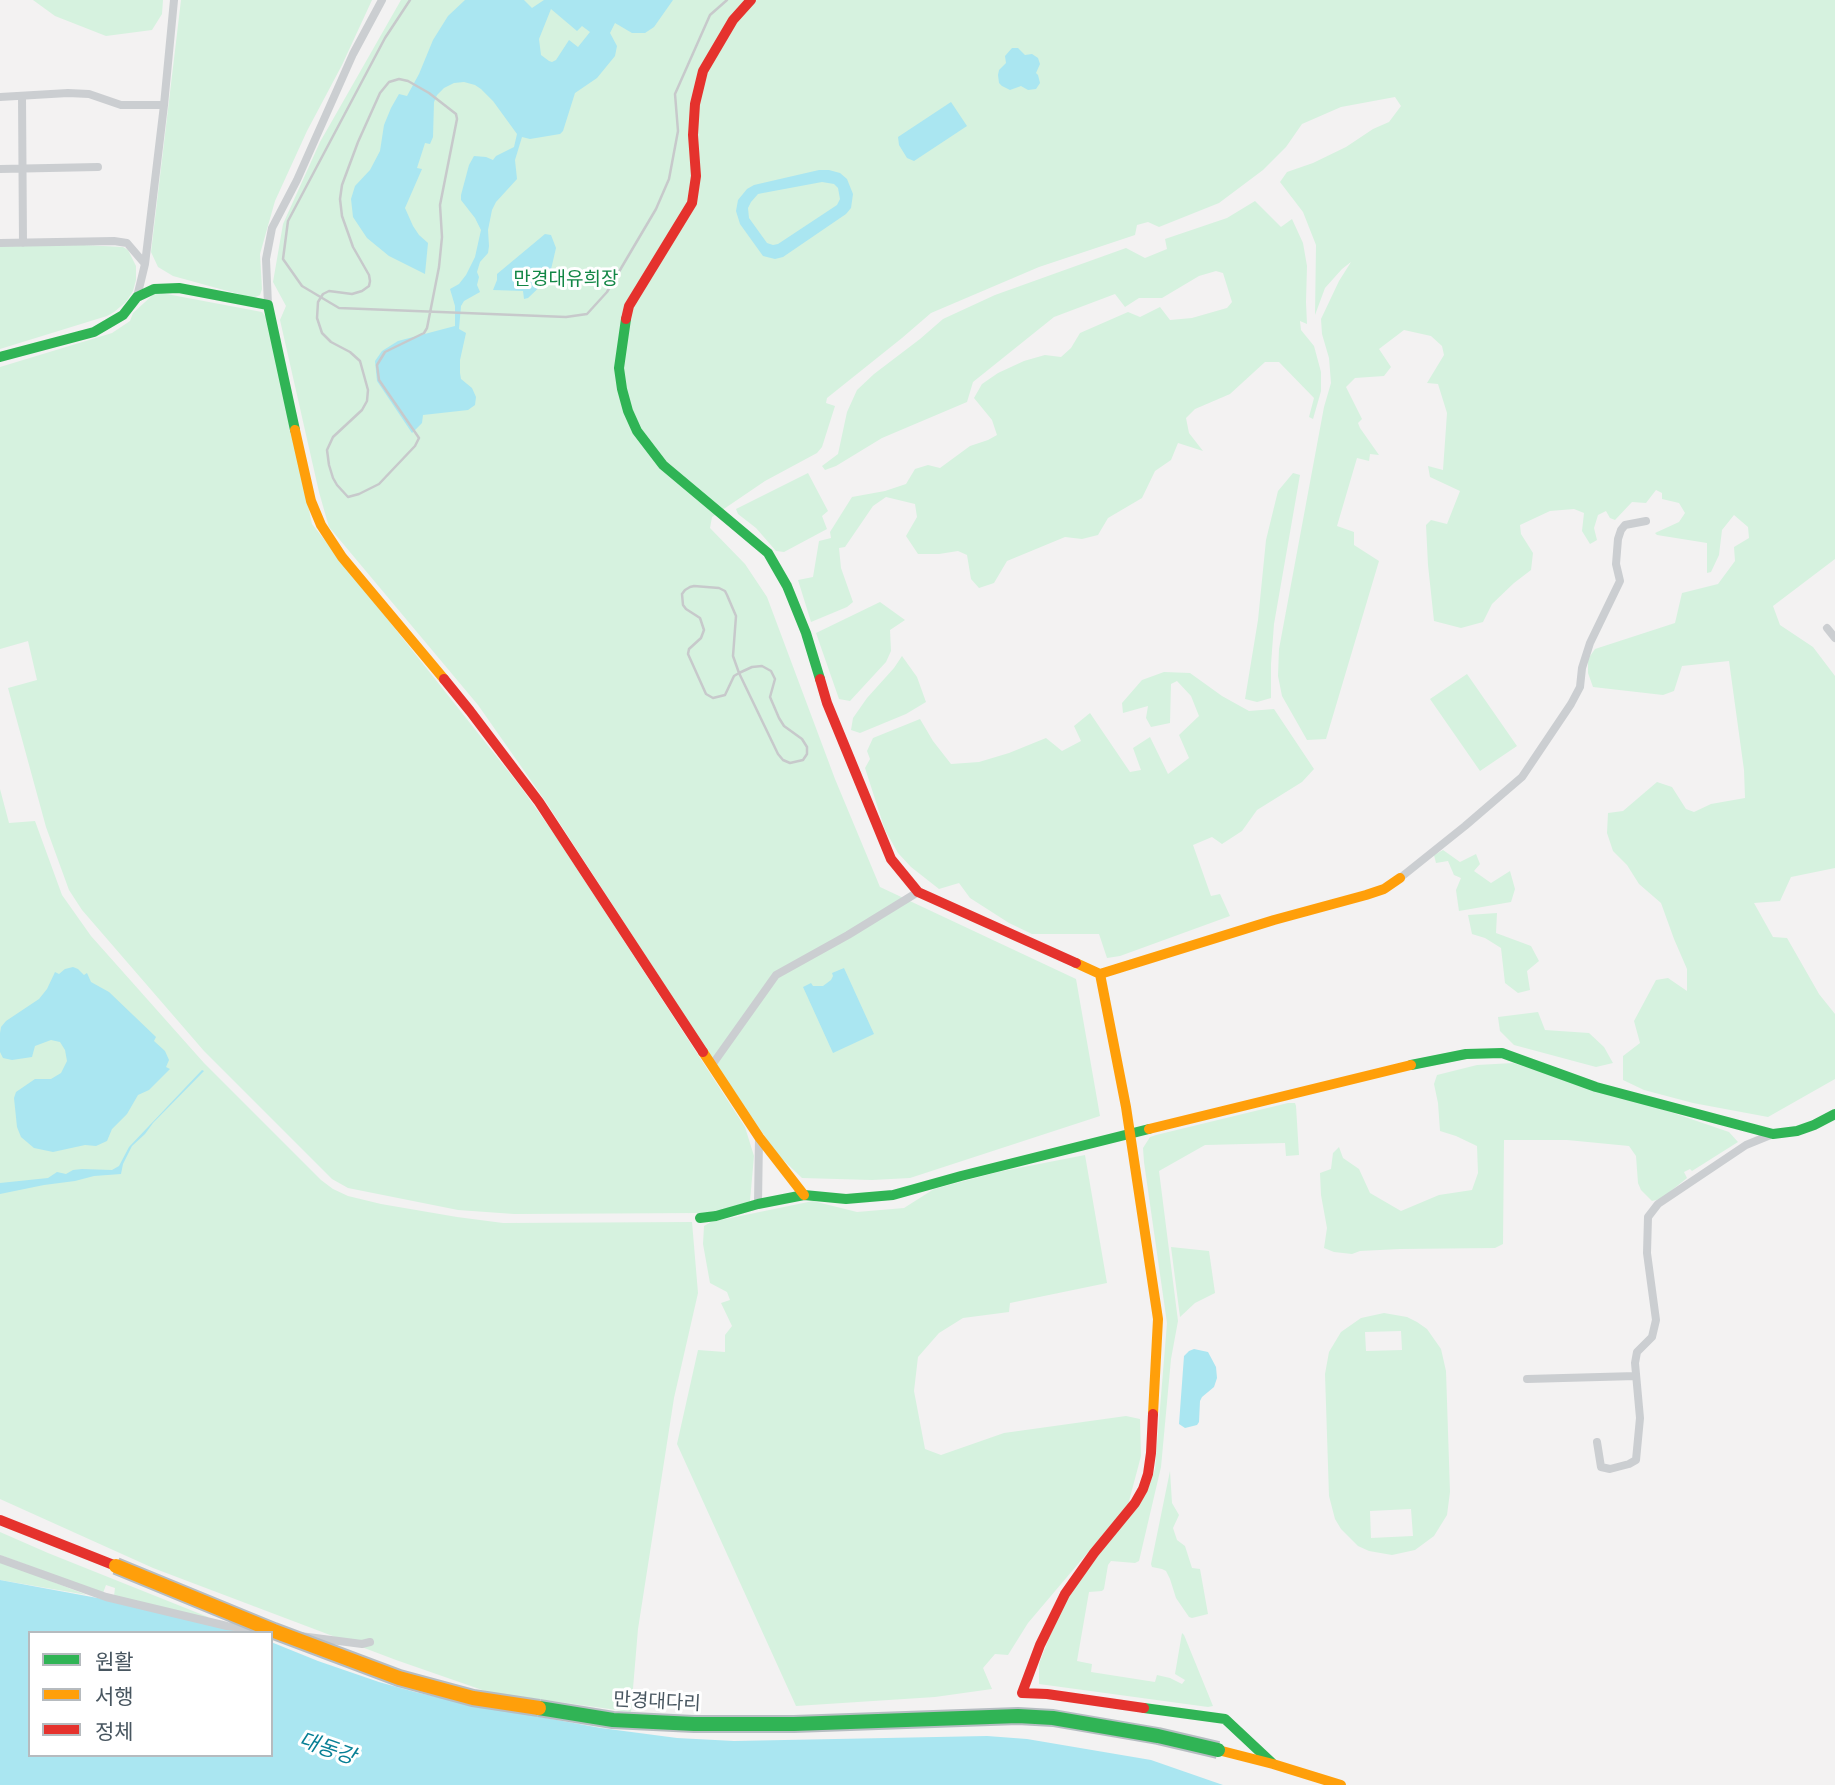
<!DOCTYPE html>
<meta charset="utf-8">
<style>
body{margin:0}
#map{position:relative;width:1835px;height:1785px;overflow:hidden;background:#f3f2f2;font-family:Figtree,"Noto Sans KR",sans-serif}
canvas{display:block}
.legend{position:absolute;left:28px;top:1631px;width:245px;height:126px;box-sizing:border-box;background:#fff;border:2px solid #b6bbbf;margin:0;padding:9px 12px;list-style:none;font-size:21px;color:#485660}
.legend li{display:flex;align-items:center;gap:14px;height:35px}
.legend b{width:35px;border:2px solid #b6bbbf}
</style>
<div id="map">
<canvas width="1835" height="1785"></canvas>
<ul class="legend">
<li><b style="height:9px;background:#30b455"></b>원활</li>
<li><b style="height:9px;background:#ff9f0a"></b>서행</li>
<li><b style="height:9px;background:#e5322d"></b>정체</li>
</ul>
</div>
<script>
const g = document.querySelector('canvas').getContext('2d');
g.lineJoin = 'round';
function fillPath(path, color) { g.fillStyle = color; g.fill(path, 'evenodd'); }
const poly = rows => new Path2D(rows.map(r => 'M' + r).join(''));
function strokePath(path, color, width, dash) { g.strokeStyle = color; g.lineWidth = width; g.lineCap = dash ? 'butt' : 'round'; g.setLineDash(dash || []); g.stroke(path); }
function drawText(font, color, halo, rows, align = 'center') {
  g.font = font + ' Figtree,"Noto Sans KR",sans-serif'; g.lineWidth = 6; g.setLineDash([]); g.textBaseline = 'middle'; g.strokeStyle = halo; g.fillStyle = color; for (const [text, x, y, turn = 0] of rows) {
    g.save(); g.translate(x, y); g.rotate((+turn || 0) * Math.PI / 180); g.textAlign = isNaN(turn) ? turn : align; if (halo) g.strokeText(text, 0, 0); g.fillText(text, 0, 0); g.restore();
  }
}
fillPath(poly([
 [33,0,163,0,162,14,152,30,106,36,55,16],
 [181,0,372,0,342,65,307,131,275,201,260,254,262,289,260,295,253,298,173,276,158,267,151,252],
 [401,0,1835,0,1835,559,1773,606,1780,625,1813,647,1835,676,1835,868,1791,877,1780,901,1754,903,1773,937,1787,938,1819,994,1835,1014,1835,1079,1768,1117,1693,1103,1644,1090,1623,1080,1623,1056,1640,1043,1634,1021,1656,980,1668,978,1687,991,1687,969,1674,939,1661,903,1639,884,1627,865,1613,851,1607,833,1608,813,1623,811,1657,782,1672,787,1686,809,1694,812,1711,804,1745,798,1744,770,1729,661,1682,666,1674,691,1663,695,1593,687,1588,673,1588,659,1595,649,1675,623,1682,593,1718,584,1735,561,1734,547,1749,538,1748,527,1734,515,1722,530,1719,555,1711,572,1707,573,1707,543,1657,535,1655,533,1679,522,1685,513,1679,503,1662,499,1662,493,1656,490,1646,503,1632,502,1615,520,1610,518,1606,511,1598,515,1594,528,1597,540,1590,544,1582,531,1584,513,1574,509,1550,511,1520,525,1521,534,1533,553,1531,570,1514,583,1492,604,1483,622,1461,628,1434,621,1428,565,1426,525,1431,520,1447,524,1460,491,1430,477,1428,466,1443,470,1447,413,1438,384,1427,383,1444,355,1442,346,1431,336,1404,330,1379,349,1391,367,1384,376,1355,378,1346,387,1362,419,1358,423,1360,428,1379,455,1370,454,1369,461,1357,458,1337,526,1354,532,1354,545,1379,561,1326,739,1307,740,1282,696,1278,676,1279,649,1324,407,1331,383,1329,358,1322,334,1321,319,1339,281,1351,262,1342,269,1325,288,1315,315,1316,245,1303,212,1280,182,1287,172,1313,163,1346,147,1373,129,1389,122,1401,106,1395,97,1341,107,1302,124,1286,147,1263,170,1219,203,1159,227,1148,222,1137,225,1135,235,1039,267,931,313,902,338,827,398,826,403,835,406,822,447,817,453,765,481,712,517,710,528,745,564,767,597,835,779,880,887,1076,979,1100,1116,910,1178,872,1180,802,1178,777,1154,717,1066,546,802,478,705,329,527,319,492,280,320,286,306,273,282,283,224,320,142],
 [1255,201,1281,227,1292,219,1303,243,1307,266,1306,302,1307,324,1300,321,1301,330,1314,346,1321,372,1321,391,1313,419,1309,417,1314,398,1279,362,1265,362,1230,394,1195,409,1186,418,1189,433,1203,451,1178,443,1171,460,1155,471,1142,498,1108,518,1098,535,1082,539,1065,537,1007,561,994,583,979,588,971,579,967,555,958,551,939,554,918,554,906,536,917,517,915,504,886,497,873,506,845,547,839,548,841,568,853,602,847,607,811,622,798,580,813,577,819,541,831,538,830,532,852,497,885,491,906,484,915,469,928,465,940,468,970,446,988,440,997,435,992,420,974,398,982,384,998,373,1024,361,1045,355,1061,357,1071,348,1080,333,1128,312,1140,317,1160,307,1170,320,1192,318,1227,308,1232,302,1223,273,1216,271,1199,276,1162,298,1139,298,1125,307,1115,294,1054,317,973,382,967,402,882,438,836,466,825,470,822,466,838,454,847,412,857,390,874,374,920,339,943,319,995,295,1126,248,1145,258,1167,249,1165,239,1227,218],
 [84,245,123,247,128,250,136,266,136,280,133,291,126,302,114,312,107,316,0,349,0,246],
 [156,292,262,312,269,321,312,524,520,786,555,835,745,1127,754,1156,750,1201,722,1210,702,1213,514,1214,458,1210,348,1188,332,1179,204,1051,82,910,69,890,46,827,8,688,37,680,28,641,0,649,0,367,112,333,130,321,133,313],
 [808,473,828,511,822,516,827,529,784,552,776,551,756,528,738,514,736,509],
 [1293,473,1300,475,1274,624,1271,664,1271,698,1257,702,1245,699,1258,620,1266,540,1278,491],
 [880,602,905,620,890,630,891,651,886,662,850,701,839,699,816,633],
 [902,656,917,677,926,702,906,714,860,733,851,730,853,718,867,698,894,668],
 [1164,672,1190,673,1222,696,1249,711,1274,709,1314,769,1302,782,1257,810,1242,831,1222,844,1212,837,1193,845,1211,896,1220,894,1230,916,1120,956,1107,958,1099,934,1032,934,1009,923,970,898,959,883,939,889,911,867,898,853,885,830,865,768,870,759,867,751,873,738,920,719,933,741,951,764,979,762,1009,753,1046,738,1062,751,1081,741,1074,726,1090,713,1130,772,1141,770,1133,748,1150,737,1168,774,1189,758,1179,735,1199,716,1191,696,1177,681,1171,684,1170,723,1151,727,1146,718,1148,706,1123,713,1122,703,1142,680],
 [1467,674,1517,746,1480,771,1430,699],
 [0,789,9,823,35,821,62,895,91,936,204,1063,321,1180,333,1189,348,1196,381,1204,457,1217,503,1223,692,1222,698,1293,674,1398,638,1629,631,1712,488,1692,396,1660,153,1568,0,1499],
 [1443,850,1460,862,1476,854,1480,864,1474,871,1491,883,1510,871,1515,889,1511,902,1459,911,1456,890,1461,878,1454,875,1448,861,1436,863,1434,855],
 [1497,913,1496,933,1531,946,1539,961,1527,971,1530,990,1518,993,1505,983,1501,948,1485,938,1472,934,1468,915],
 [1538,1012,1545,1030,1589,1033,1604,1047,1613,1063,1596,1067,1514,1045,1500,1031,1498,1017],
 [1513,1063,1656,1107,1729,1132,1738,1142,1692,1171,1690,1169,1684,1172,1687,1178,1661,1199,1652,1201,1641,1190,1638,1183,1636,1156,1629,1146,1567,1140,1504,1140,1503,1244,1495,1248,1400,1249,1360,1251,1352,1254,1334,1252,1324,1248,1327,1228,1321,1195,1320,1173,1331,1169,1333,1153,1339,1147,1343,1158,1359,1169,1370,1193,1401,1211,1439,1195,1472,1190,1478,1173,1477,1146,1456,1136,1440,1131,1438,1103,1434,1084,1437,1075,1477,1065],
 [1288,1103,1295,1103,1296,1106,1299,1155,1286,1156,1285,1143,1205,1145,1159,1171,1178,1321,1171,1359,1161,1467,1139,1561,1135,1563,1111,1561,1108,1565,1104,1589,1102,1591,1089,1592,1077,1661,1092,1664,1091,1672,1155,1682,1157,1675,1170,1678,1182,1684,1185,1680,1175,1674,1182,1633,1184,1635,1213,1706,1208,1707,1039,1684,1039,1664,1049,1638,1070,1593,1147,1491,1155,1469,1167,1323,1144,1162,1143,1148,1150,1137,1156,1135],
 [1085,1155,1107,1283,1010,1303,1009,1312,963,1318,939,1333,918,1357,914,1391,925,1449,941,1455,1004,1433,1126,1416,1140,1419,1141,1456,1128,1505,1028,1623,1008,1655,995,1654,983,1668,992,1689,935,1697,796,1706,677,1444,698,1350,725,1352,725,1335,732,1326,721,1303,730,1300,727,1292,710,1283,703,1244,704,1226,711,1222,813,1201,857,1212,904,1208,934,1189,998,1172],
 [1171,1247,1209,1251,1215,1293,1195,1303,1180,1317],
 [1384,1313,1407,1317,1417,1322,1427,1329,1441,1349,1446,1371,1450,1492,1447,1515,1434,1536,1415,1550,1392,1555,1369,1551,1358,1546,1341,1529,1335,1519,1329,1496,1325,1374,1329,1352,1341,1332,1361,1318],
 [1401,1331,1402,1350,1366,1351,1365,1332],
 [1411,1509,1413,1536,1371,1538,1370,1511],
 [1170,1471,1172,1503,1179,1515,1173,1528,1177,1540,1185,1546,1192,1568,1200,1569,1208,1614,1192,1618,1189,1617,1176,1598,1170,1579,1166,1571,1162,1569,1152,1567,1151,1564],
 [0,1532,48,1553,208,1617,206,1619,114,1596,115,1588,106,1585,103,1593,0,1555],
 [0,1562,43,1578,87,1595,0,1580]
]), '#d6f2df');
fillPath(poly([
 [465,0,524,0,532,8,544,0,673,0,654,27,645,33,632,33,615,23,610,33,617,46,615,56,597,78,575,93,563,131,560,134,530,139,522,137,515,160,517,179,496,202,492,210,488,230,489,246,488,253,480,262,477,272,479,277,477,285,480,292,464,301,461,306,459,329,466,333,460,360,460,373,461,379,472,388,476,397,475,405,468,410,423,415,422,423,412,433,377,381,375,361,382,351,398,341,455,326,455,306,450,289,459,284,466,275,475,257,481,230,475,218,461,200,461,195,469,165,474,156,486,157,493,160,496,156,514,147,517,134,493,101,481,89,475,85,464,82,454,83,444,88,437,95,434,102,433,137,430,144,425,143,417,168,422,169,405,208,413,226,419,235,428,243,425,274,389,256,367,238,353,217,351,199,355,186,370,170,380,151,384,125,391,108,399,94,407,96,419,74,433,40,448,16],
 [551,9,577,31,582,26,590,32,578,47,569,40,556,60,552,62,549,61,541,55,539,39],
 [1012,48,1018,48,1025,55,1032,54,1038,58,1040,64,1036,73,1038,75,1040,83,1036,89,1028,90,1021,86,1010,90,1002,86,999,83,998,75,999,70,1006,63,1005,56],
 [951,102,967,126,914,161,907,158,899,145,898,137],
 [819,170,829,170,840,173,847,179,853,194,851,208,846,214,783,257,775,259,763,256,740,224,736,211,738,200,747,189,754,185],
 [822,182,834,184,838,188,840,199,837,205,778,244,773,245,767,243,749,218,748,208,751,202,758,194,763,193],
 [545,234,551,235,556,248,549,278,528,298,524,299,523,291,493,290,497,280,497,274],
 [73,967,78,969,84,975,87,973,91,982,109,992,156,1037,154,1041,165,1051,169,1060,166,1067,170,1069,149,1090,138,1095,127,1114,112,1129,107,1141,96,1146,85,1145,53,1152,34,1148,21,1137,17,1127,14,1098,16,1092,35,1079,51,1079,61,1073,67,1061,65,1050,60,1042,51,1040,35,1046,32,1057,12,1060,3,1058,0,1052,0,1033,1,1027,6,1021,39,999,47,989,55,972,59,974,65,969],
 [844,968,874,1034,833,1053,803,987,811,983,813,986,823,986,831,980,833,976,832,973],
 [202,1070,204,1071,153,1123,145,1134,132,1146,123,1164,121,1174,94,1176,75,1181,44,1185,0,1194,0,1183,48,1178,57,1172,66,1174,73,1170,82,1169,112,1170,119,1166,129,1147],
 [1194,1349,1208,1352,1216,1367,1217,1378,1214,1387,1202,1397,1200,1401,1199,1422,1197,1425,1185,1428,1179,1424,1184,1356,1189,1351],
 [0,1580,130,1604,244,1633,30,1633,30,1755,271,1755,271,1642,318,1661,379,1682,415,1692,463,1703,601,1728,677,1738,734,1741,987,1736,1027,1739,1151,1760,1223,1785,0,1785]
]), '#aae6f1');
strokePath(poly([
 [22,96,23,243],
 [0,97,68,93,89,94,121,105,164,105],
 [0,169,98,167],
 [0,243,114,241,127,243,145,264,137,297],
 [145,264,164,105,174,0],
 [268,305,266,259,272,228,297,180,353,54,382,0],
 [1827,628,1835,638],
 [1400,878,1465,826,1522,777,1571,704,1580,687,1582,668,1590,643,1620,581,1616,564,1618,539,1621,530,1625,525,1646,521],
 [712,1065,776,975,848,935,918,892],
 [758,1204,759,1137],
 [1527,1379,1636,1376],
 [1597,1442,1601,1467,1610,1469,1629,1464,1636,1460,1640,1418,1635,1363,1637,1352,1652,1337,1656,1320,1647,1253,1648,1217,1658,1204,1746,1145,1773,1134],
 [0,1559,106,1597,227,1626,260,1630],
 [300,1636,362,1644,370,1642]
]), '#cbced1', 8);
strokePath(poly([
 [626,319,619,368,622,389,628,411,637,431,663,465,768,553,787,586,806,633,820,679],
 [0,357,94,332,123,315,137,297,154,289,179,288,268,305,295,430],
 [1411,1065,1466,1054,1502,1053,1596,1087,1773,1134,1797,1131,1814,1125,1835,1114],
 [700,1218,716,1216,758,1204,804,1195,846,1199,893,1195,961,1176,1149,1129],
 [1144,1708,1225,1719,1272,1763]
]), '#30b455', 10);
strokePath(poly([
 [295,430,311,501,321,525,342,557,444,679],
 [1076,963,1100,974,1274,920,1366,895,1384,889,1400,878],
 [1100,974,1126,1107,1158,1319,1153,1414],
 [703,1052,759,1137,804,1195],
 [1149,1129,1411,1065],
 [1218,1750,1273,1764,1341,1785]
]), '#ff9f0a', 10);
strokePath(poly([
 [626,319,629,306,692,203,696,176,693,135,695,104,703,71,733,20,751,0],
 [444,679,470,711,539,802,703,1052],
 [820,679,827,703,891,859,918,892,1076,963],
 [0,1520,116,1566],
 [1144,1708,1047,1694,1022,1693,1040,1645,1065,1594,1094,1553,1135,1503,1143,1489,1148,1474,1151,1453,1153,1414]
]), '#e5322d', 10);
strokePath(poly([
 [410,0,385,38,288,221,283,259,302,286,339,308,566,317,587,314,607,292,656,209,669,179,678,131,675,94,710,15,727,0],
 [399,79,408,81,429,93,456,114,457,119,440,205,442,237,439,267,427,328,424,333,385,352,377,365,379,380,419,438,415,446,379,484,359,494,348,497,337,485,333,478,329,465,327,450,333,437,362,410,367,401,368,390,360,361,350,352,331,342,322,333,317,318,318,302,323,294,329,291,352,294,362,291,369,286,370,281,369,275,353,247,342,216,340,199,342,185,358,142,380,93,389,82,399,79],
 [739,673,733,656,736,616,727,595,725,591,719,588,694,586,690,587,685,590,682,594,683,605,686,609,700,618,704,630,701,638,689,649,688,654,706,694,713,698,725,695,734,676,739,673,752,667,762,666,771,671,775,679,770,697,779,718,784,726,802,739,807,747,807,754,803,760,790,763,783,760,778,754,739,673]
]), '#c7c9cb', 2.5);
const fastBridge = poly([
 [539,1708,613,1720,694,1724,794,1724,1018,1716,1053,1718,1158,1736,1218,1750]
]);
const slowBridge = poly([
 [116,1566,274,1631,399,1678,473,1698,539,1708]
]);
strokePath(fastBridge, '#b6bdc2', 18, []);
strokePath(slowBridge, '#b6bdc2', 18, []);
strokePath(fastBridge, '#30b455', 14);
strokePath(slowBridge, '#ff9f0a', 14);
drawText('19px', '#138746', '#fff', [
 ["만경대유희장",566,279]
]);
drawText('19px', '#485660', '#fff', [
 ["만경대다리",657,1702,3]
]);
drawText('italic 21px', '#077f95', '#fff', [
 ["대동강",327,1749,19]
]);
</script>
